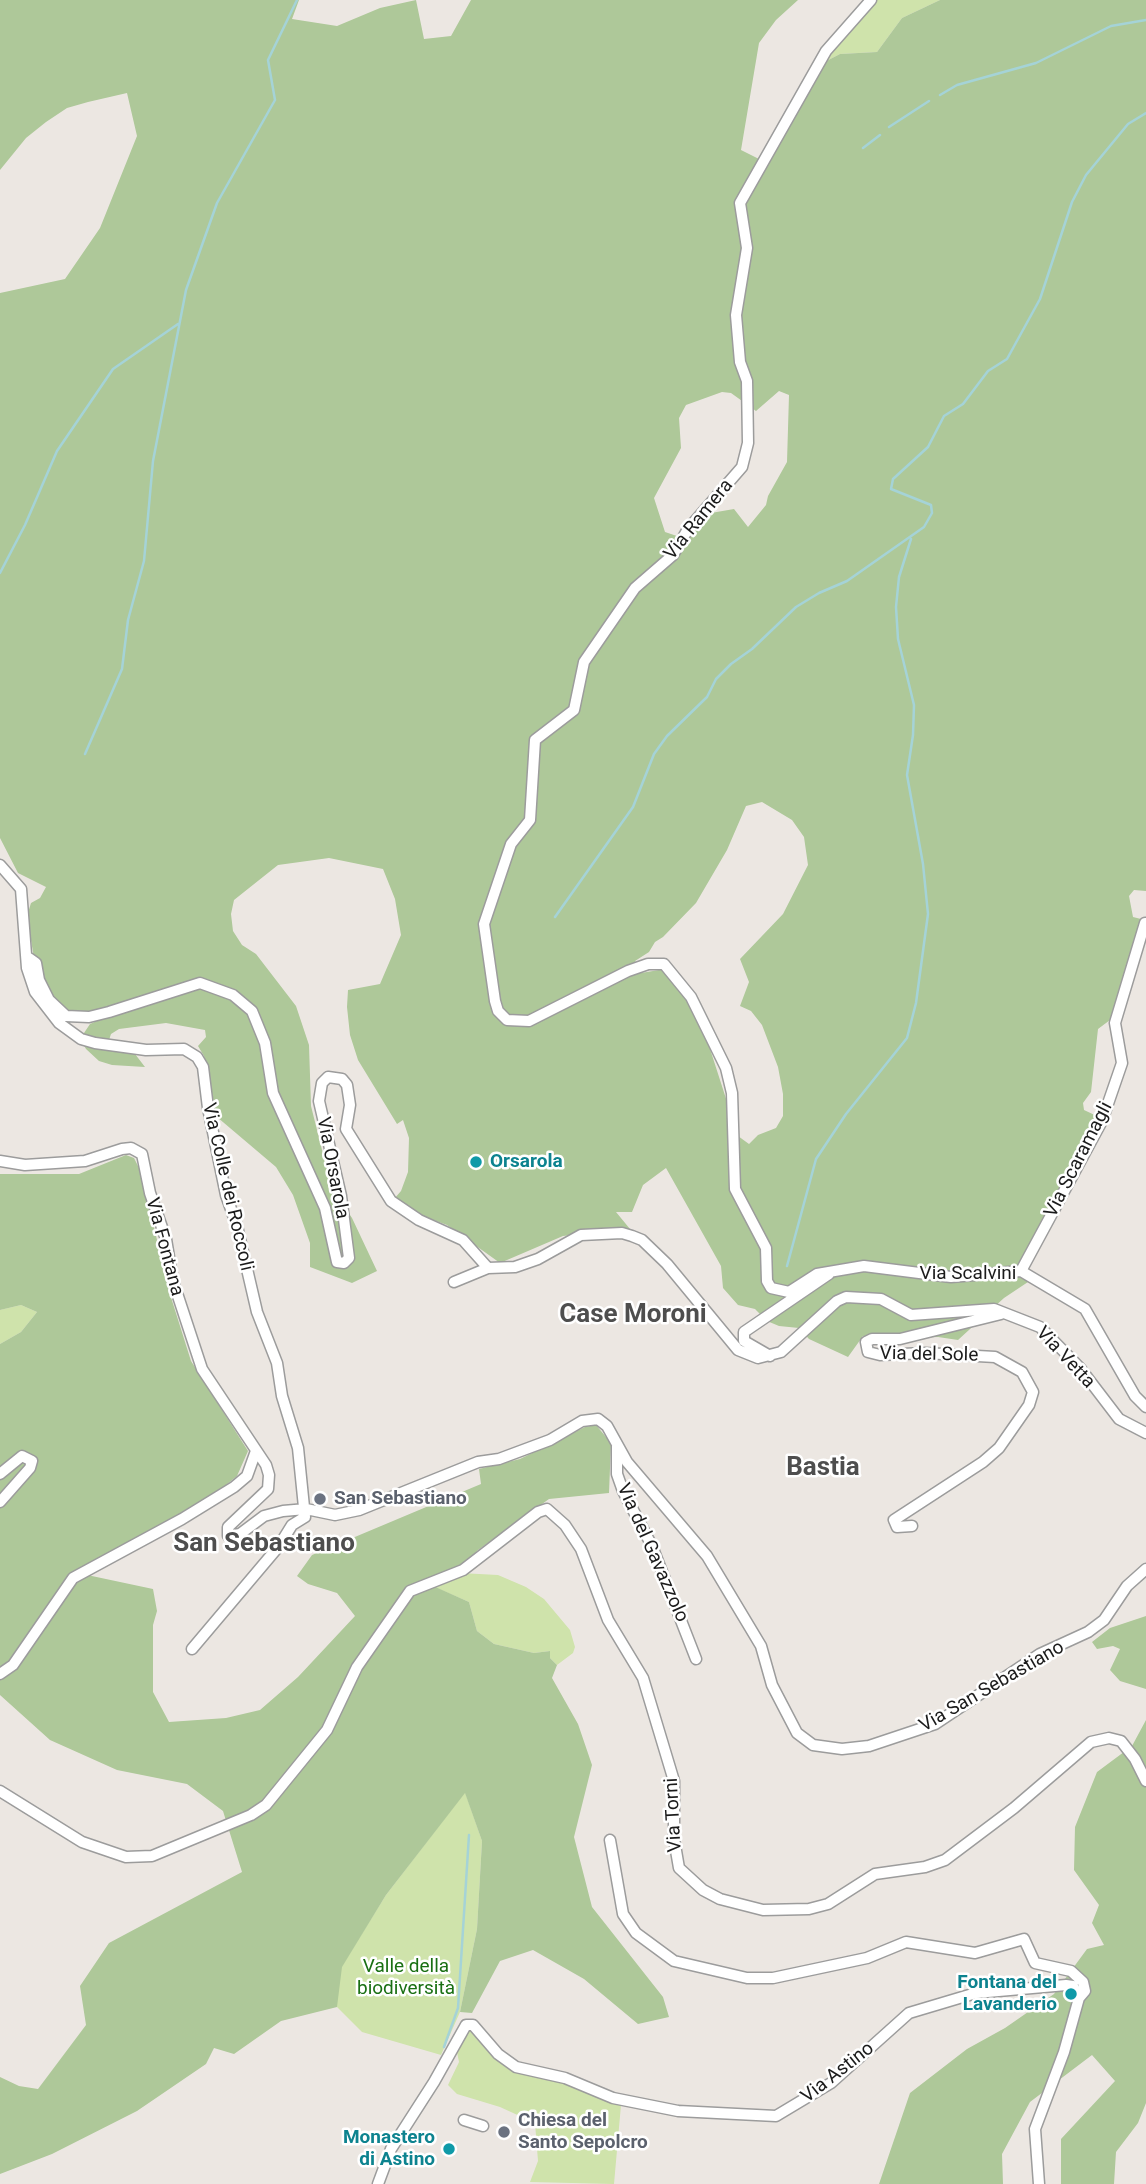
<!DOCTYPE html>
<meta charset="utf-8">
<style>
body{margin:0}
canvas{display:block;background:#ece7e2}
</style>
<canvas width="1146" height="2184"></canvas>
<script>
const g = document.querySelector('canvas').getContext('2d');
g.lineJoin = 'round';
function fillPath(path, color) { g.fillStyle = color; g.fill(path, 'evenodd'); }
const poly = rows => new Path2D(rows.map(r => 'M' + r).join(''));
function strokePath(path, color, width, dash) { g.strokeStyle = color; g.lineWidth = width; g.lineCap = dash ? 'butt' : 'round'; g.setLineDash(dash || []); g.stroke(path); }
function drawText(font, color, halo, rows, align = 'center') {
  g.font = font + ' Roboto,sans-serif'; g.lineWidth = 5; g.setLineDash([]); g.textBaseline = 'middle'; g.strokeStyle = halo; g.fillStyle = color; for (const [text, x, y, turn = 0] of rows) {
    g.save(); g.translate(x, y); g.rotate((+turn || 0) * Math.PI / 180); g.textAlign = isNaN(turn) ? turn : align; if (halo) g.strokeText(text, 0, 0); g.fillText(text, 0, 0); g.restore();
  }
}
fillPath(poly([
 [867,0,940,0,902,18,877,52,840,54,811,69,820,52],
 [21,1305,37,1312,21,1332,0,1344,0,1310],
 [460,1573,498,1575,526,1587,544,1599,570,1630,575,1647,573,1653,557,1665,550,1658,550,1651,534,1653,494,1644,477,1631,469,1602,430,1585],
 [465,1792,482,1841,477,1929,460,2012,441,2055,362,2032,337,2007,336,1996,341,1967,386,1895],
 [470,2027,495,2054,621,2105,614,2184,530,2182,538,2161,535,2123,500,2107,457,2094,448,2085,459,2062,456,2047]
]), '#cfe3ab');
fillPath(poly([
 [0,0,299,0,292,19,337,26,380,8,416,0,424,39,451,36,471,0,798,0,776,20,759,43,741,150,759,159,811,69,840,54,877,52,902,18,940,0,1146,0,1146,891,1134,890,1129,896,1133,917,1141,919,1141,949,1133,974,1110,1020,1098,1029,1091,1092,1083,1103,1084,1110,1099,1117,1028,1256,1021,1259,1017,1268,1034,1278,1004,1298,958,1340,938,1337,875,1339,863,1336,848,1357,809,1339,799,1328,779,1326,767,1321,755,1309,738,1305,723,1288,721,1266,666,1168,643,1185,632,1212,616,1212,630,1229,563,1236,500,1263,447,1225,396,1206,394,1199,401,1191,408,1172,409,1138,403,1120,397,1124,358,1060,350,1035,347,1007,348,990,380,984,401,935,395,899,383,869,329,858,278,865,234,900,231,914,233,931,242,945,256,954,296,1006,309,1045,311,1106,326,1166,334,1191,352,1218,377,1271,352,1283,310,1267,310,1243,293,1195,276,1167,217,1117,204,1056,198,1046,206,1037,205,1030,166,1023,119,1029,111,1034,108,1043,135,1054,145,1067,112,1065,99,1061,86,1049,80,1039,90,1024,106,1017,71,1015,54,999,35,964,27,916,31,903,40,898,46,887,18,873,0,838,0,293,65,279,100,228,137,136,127,93,88,102,67,108,46,122,26,138,0,170],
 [779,391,789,395,787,462,768,496,766,505,748,527,734,509,711,513,686,539,665,532,654,498,681,448,679,418,686,405,722,392,731,393,756,411],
 [762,802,792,820,804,837,808,865,783,914,740,959,749,982,740,1006,751,1011,762,1025,778,1067,783,1094,783,1116,776,1128,758,1135,749,1144,738,1136,702,1024,690,1002,665,969,641,973,635,961,649,952,655,942,663,937,696,903,727,850,746,806],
 [126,1155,134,1158,141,1172,169,1291,191,1361,248,1451,237,1476,215,1494,171,1522,73,1572,153,1589,157,1611,153,1625,153,1692,169,1722,226,1718,260,1710,298,1677,355,1616,337,1593,308,1584,297,1576,312,1555,481,1484,479,1469,520,1459,585,1427,596,1425,611,1443,609,1493,549,1499,478,1550,463,1566,431,1585,469,1602,477,1631,494,1644,534,1653,550,1651,550,1658,557,1665,552,1678,578,1724,592,1765,574,1837,592,1907,663,1997,669,2017,638,2024,584,1979,533,1950,500,1961,472,2013,460,2012,477,1929,482,1841,465,1793,386,1895,342,1967,337,2007,281,2021,234,2054,214,2048,206,2064,137,2111,52,2154,0,2174,0,2077,19,2086,38,2089,86,2025,80,1986,109,1943,242,1872,223,1811,187,1784,117,1770,50,1740,0,1695,0,1344,21,1332,37,1312,21,1305,0,1310,0,1174,79,1174],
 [1146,1616,1146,1689,1120,1681,1110,1670,1120,1649,1113,1646,1097,1649,1092,1642,1110,1628],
 [1146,1720,1146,2103,1138,2123,1116,2152,1114,2184,1061,2184,1061,2139,1115,2081,1092,2055,1030,2102,1002,2154,1003,2184,879,2184,910,2093,967,2049,1005,2028,1054,1994,1087,1949,1104,1945,1092,1923,1099,1905,1074,1870,1075,1827,1097,1772,1132,1746]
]), '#aec899');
strokePath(poly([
 [940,95,957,85,1036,63,1111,26,1146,20],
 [889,127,929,101],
 [863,148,880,135],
 [0,573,25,525,57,451,113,369,178,324],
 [85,754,122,669,128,620,144,561,153,461,186,290,217,203,275,100,268,60,297,0],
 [555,917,633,807,654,754,667,736,707,697,716,679,731,664,752,649,796,607,819,593,847,581,924,527,932,513,931,505,891,489,893,479,928,447,944,416,963,404,988,371,1007,359,1040,299,1072,202,1086,175,1128,124,1146,113],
 [787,1266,816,1159,846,1114,907,1038,916,1003,928,914,923,864,907,775,913,735,914,705,898,639,896,607,899,577,911,539],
 [444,2047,458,2008,469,1835]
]), '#a5d3d7', 2.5);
const minor = poly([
 [871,0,826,51,740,203,747,248,736,315,740,362,747,381,748,443,742,467,688,529,673,555,635,588,584,662,574,710,535,740,530,820,511,844,484,924,495,1001,498,1011,507,1020,529,1021,628,971,648,964,664,964,691,997,726,1068,732,1093,735,1189,766,1248,767,1281,771,1288,789,1292,817,1274,864,1266,951,1277,1021,1271,1085,1309,1135,1396,1146,1407],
 [0,865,21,889,27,968,35,992,59,1023,81,1039,95,1043,146,1050,184,1049,197,1057,203,1067,208,1108,226,1195,237,1226,257,1312,277,1363,282,1396,298,1448,305,1517,292,1525,279,1546,192,1649],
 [29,958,36,963,39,980,49,1000,66,1016,89,1017,109,1012,200,983,233,995,252,1011,265,1043,273,1093,325,1208,337,1262,344,1263,349,1258,341,1196,319,1101,322,1083,328,1077,342,1079,347,1085,350,1105,346,1129,391,1201,419,1220,463,1240,488,1268,515,1267,538,1259,581,1235,622,1233,632,1236,642,1240,667,1264,738,1350,758,1358,781,1352,837,1301,846,1297,881,1299,911,1315,994,1309,1040,1327,1080,1368,1119,1419,1146,1433],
 [0,1161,25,1165,85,1161,122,1149,131,1148,142,1154,150,1193,166,1239,173,1281,202,1369,266,1465,269,1475,268,1489,228,1527,228,1536,240,1534,264,1516,283,1511,306,1509,335,1515,359,1510,478,1462,499,1459,550,1440,582,1421,598,1419,607,1426,627,1462,707,1556,761,1646,772,1685,797,1733,813,1745,842,1749,869,1746,935,1724,1040,1654,1088,1632,1104,1620,1127,1586,1146,1569],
 [1021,1271,1102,1121,1122,1063,1115,1023,1145,923],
 [454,1282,488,1268],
 [770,1356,744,1341,744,1332,829,1274],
 [617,1446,617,1474,623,1491,652,1546,696,1659],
 [0,1474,22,1456,32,1461,30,1468,0,1502],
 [912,1526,897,1527,894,1520,983,1462,999,1448,1029,1405,1033,1392,1022,1372,995,1357,925,1353,880,1355,868,1352,866,1342,872,1339,900,1339,1001,1314],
 [0,1674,13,1665,73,1578,182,1519,234,1487,247,1476,256,1451],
 [0,1791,82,1842,126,1857,152,1856,251,1815,266,1805,327,1730,357,1667,410,1591,463,1570,538,1512,547,1509,565,1525,581,1549,608,1620,643,1678,674,1781,674,1839,679,1868,703,1890,720,1899,763,1910,809,1909,828,1904,875,1874,925,1867,945,1860,1014,1808,1091,1742,1109,1738,1121,1741,1135,1759,1146,1781],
 [610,1840,623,1914,636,1933,674,1961,747,1978,773,1978,867,1958,906,1942,975,1953,1024,1939,1035,1963,1071,1971,1083,1982,1085,1991,1079,1998],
 [464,2120,483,2126],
 [378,2184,391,2149,434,2082,466,2025,473,2025,498,2054,516,2067,565,2078,613,2098,678,2111,776,2116,831,2083,909,2013,976,1993,1066,1985,1073,1986,1079,1998,1064,2052,1035,2129,1039,2184]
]);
strokePath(minor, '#9c9c9c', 13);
strokePath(minor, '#fff', 10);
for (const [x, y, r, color] of [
 [476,1162,7,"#0f9aa8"],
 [320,1499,7,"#6b7280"],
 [1071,1994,7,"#0f9aa8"],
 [504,2132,7,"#6b7280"],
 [449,2149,7,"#0f9aa8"]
]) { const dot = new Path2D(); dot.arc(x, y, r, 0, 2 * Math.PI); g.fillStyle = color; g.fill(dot); strokePath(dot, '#fff', 2.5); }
drawText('19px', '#1b1b1b', '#fff', [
 ["Via Ramera",699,520,-51],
 ["Via Scaramagli",1079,1160,-63],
 ["Via Orsarola",332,1168,79],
 ["Via Colle dei Roccoli",227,1187,77],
 ["Via Fontana",164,1247,75],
 ["Via Scalvini",968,1274],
 ["Via del Sole",929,1355,1],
 ["Via Vetta",1065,1358,47],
 ["Via del Gavazzolo",652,1553,66],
 ["Via San Sebastiano",992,1687,-30],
 ["Via Torni",674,1815,-93],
 ["Via Astino",838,2073,-38]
]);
drawText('bold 19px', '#0d838f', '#fff', [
 ["Orsarola",490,1162,"left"],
 ["Fontana del",1057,1983],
 ["Lavanderio",1057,2005],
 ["Monastero",435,2138],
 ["di Astino",435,2160]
], 'right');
drawText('bold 19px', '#5b616d', '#fff', [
 ["San Sebastiano",334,1499],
 ["Chiesa del",518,2121],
 ["Santo Sepolcro",518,2143]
], 'left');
drawText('19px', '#196f13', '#fff', [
 ["Valle della",406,1967],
 ["biodiversità",406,1989]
]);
drawText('bold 26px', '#4e4e4e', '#fff', [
 ["Case Moroni",633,1315],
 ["Bastia",823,1468],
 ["San Sebastiano",264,1544]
]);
</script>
